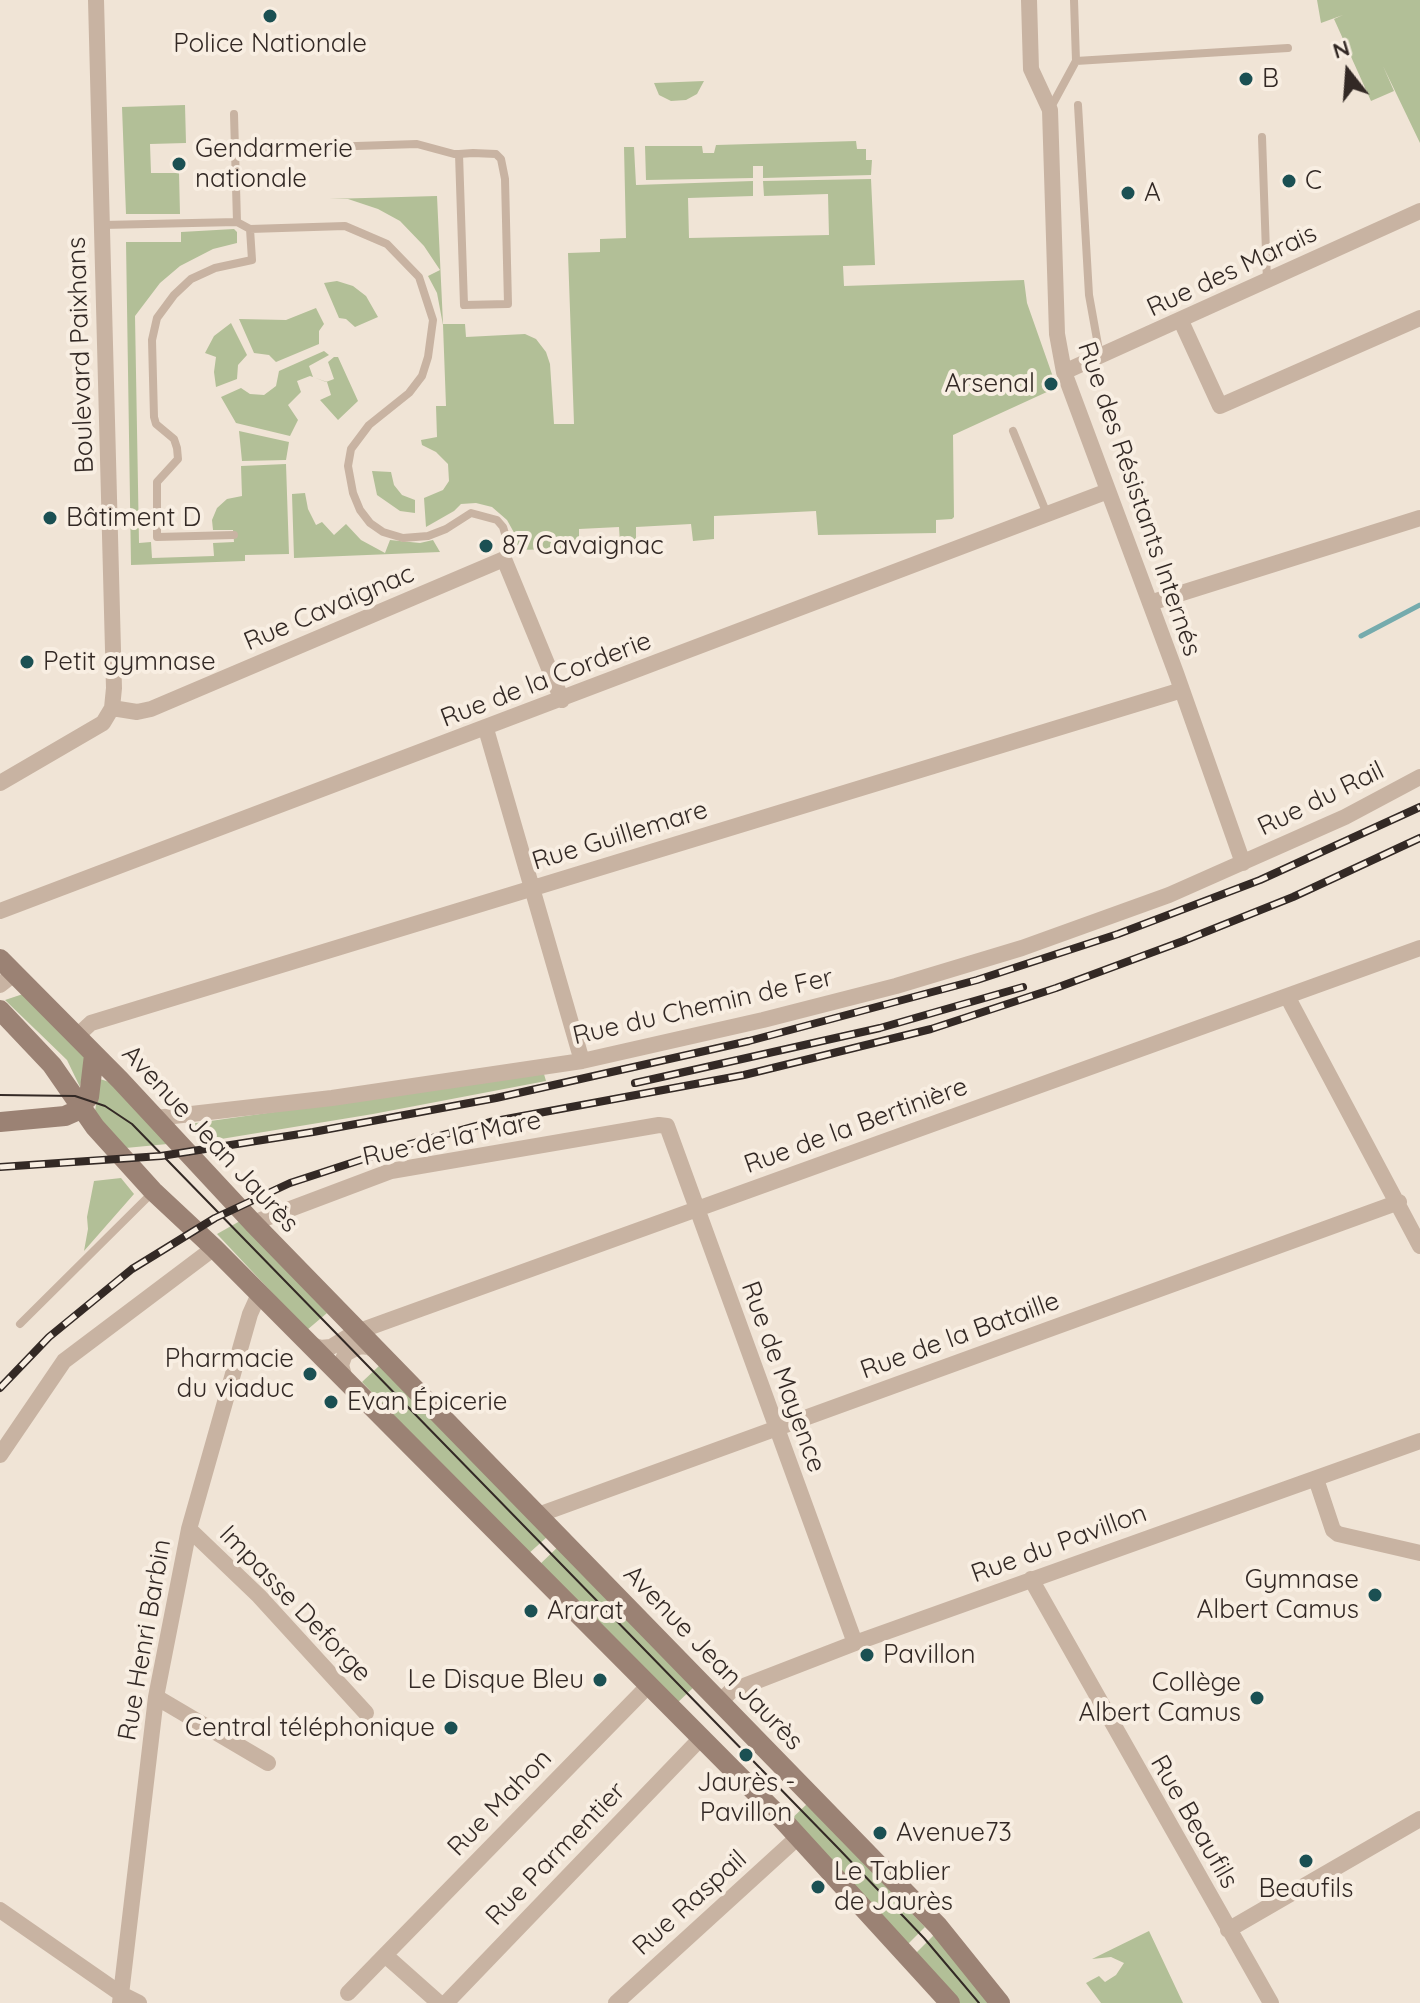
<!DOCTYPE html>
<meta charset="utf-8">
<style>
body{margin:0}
#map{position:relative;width:1420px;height:2003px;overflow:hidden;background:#f0e4d6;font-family:Quicksand,sans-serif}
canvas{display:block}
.north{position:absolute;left:1308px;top:32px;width:80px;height:80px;-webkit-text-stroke:6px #f8eee2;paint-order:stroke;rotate:343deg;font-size:22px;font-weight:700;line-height:32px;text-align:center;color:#332925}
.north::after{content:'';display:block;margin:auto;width:28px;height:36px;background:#332925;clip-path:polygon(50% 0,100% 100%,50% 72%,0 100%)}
</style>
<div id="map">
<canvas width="1420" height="2003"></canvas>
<div class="north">N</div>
</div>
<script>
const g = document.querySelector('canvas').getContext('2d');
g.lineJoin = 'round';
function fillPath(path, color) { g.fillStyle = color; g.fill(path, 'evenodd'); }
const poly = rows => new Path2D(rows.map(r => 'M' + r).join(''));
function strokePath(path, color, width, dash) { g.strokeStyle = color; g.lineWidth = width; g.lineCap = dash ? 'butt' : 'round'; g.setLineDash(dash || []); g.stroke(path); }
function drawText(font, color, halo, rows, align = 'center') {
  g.font = font + ' Quicksand,sans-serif'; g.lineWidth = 8; g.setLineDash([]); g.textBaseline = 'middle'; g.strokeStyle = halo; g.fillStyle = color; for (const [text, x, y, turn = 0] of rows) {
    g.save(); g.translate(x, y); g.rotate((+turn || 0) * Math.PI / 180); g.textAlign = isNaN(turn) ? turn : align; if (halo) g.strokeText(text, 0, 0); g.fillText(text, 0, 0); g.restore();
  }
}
fillPath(poly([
 [1317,0,1420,0,1420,143,1383,66,1394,91,1371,101,1334,19,1343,15,1321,23],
 [704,81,697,94,686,100,671,101,659,95,654,83],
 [185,105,186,143,150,144,151,173,179,173,180,214,126,214,122,107],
 [856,141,857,149,866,149,866,160,872,160,871,175,763,178,763,166,753,166,753,178,646,180,645,146,702,146,703,153,714,153,716,145],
 [624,147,634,147,636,185,753,181,753,196,688,198,689,238,829,235,828,194,764,196,763,181,871,179,875,265,843,266,844,286,1024,280,1027,303,1053,377,1045,381,1049,391,953,435,954,517,952,519,936,520,936,533,818,535,816,511,714,516,714,539,693,541,691,524,636,527,636,543,620,543,619,527,579,529,579,541,567,541,567,549,512,550,517,538,507,520,492,507,476,503,461,504,454,511,426,527,424,498,443,490,449,481,448,464,436,452,422,445,421,440,437,437,436,406,446,406,443,325,437,293,428,276,440,270,424,246,400,221,378,209,348,199,329,199,437,196,443,324,465,324,466,337,525,334,536,339,546,352,550,364,554,424,574,424,568,253,600,252,600,239,626,238],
 [234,229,237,232,237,243,213,249,180,266,160,283,135,316,139,543,151,542,152,558,214,556,213,543,234,542,233,530,213,530,212,520,217,508,227,499,242,496,241,466,286,464,289,554,245,555,245,561,131,565,126,242,181,242,181,232],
 [337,281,353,286,366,296,378,317,355,327,346,319,339,318,324,283],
 [316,308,324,324,319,331,319,344,276,362,269,355,254,353,239,319,286,320],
 [231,323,247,355,238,365,237,379,216,387,214,372,216,357,205,353,214,336],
 [324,351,329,355,309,366,313,377,326,382,334,379,328,362,334,357,338,357,358,401,338,420,320,400,331,395,327,382,310,376,297,381,301,392,288,405,298,420,290,436,236,423,221,397,241,388,250,394,264,395,276,386,279,371],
 [239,431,289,442,286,460,242,461],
 [372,471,391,472,394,485,402,495,415,500,415,513,400,511,377,495],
 [305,493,308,509,316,525,322,522,334,535,346,524,361,540,385,553,390,540,420,543,433,540,440,552,294,558,292,494],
 [23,994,86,1058,80,1087,67,1060,5,1000],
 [544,1074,546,1081,373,1114,221,1139,204,1141,189,1124],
 [100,1079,128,1088,178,1143,115,1149,93,1124],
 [121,1178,134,1194,84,1251,88,1229,87,1217,94,1181],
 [240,1221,327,1313,307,1330,217,1234],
 [380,1365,547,1537,527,1555,362,1382],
 [560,1545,696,1685,675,1705,538,1566],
 [807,1804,925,1927,907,1945,788,1822],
 [1149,1931,1183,2003,1101,2003,1086,1983,1099,1976,1105,1982,1116,1975,1124,1963,1111,1957,1092,1959],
 [934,1935,990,2003,956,2003,916,1953]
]), '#b2bf97');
strokePath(poly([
 [1361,636,1420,605]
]), '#75abad', 5);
strokePath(poly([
 [1076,61,1288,48],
 [1078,105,1089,295,1100,356],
 [1050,109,1076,61,1074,0],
 [234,114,237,222],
 [1262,137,1267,281],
 [235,150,417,144,454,154,459,154,473,153,496,154,501,159,505,179,508,304,464,305,459,154],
 [103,225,237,222,250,229,345,226,387,244,419,277,433,320,428,357,422,376,409,393,369,425,351,449,348,466,353,493,360,510,370,523,383,532,403,538,428,536,446,529,471,513,497,520,503,527,507,540,504,559],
 [1013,431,1047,514],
 [234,535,157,537,157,482,178,459,177,448,174,439,156,424,154,417,152,340,157,318,174,295,191,279,215,268,252,260,250,229],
 [20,1324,153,1192]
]), '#c8b3a2', 8);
strokePath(poly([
 [1029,0,1031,69,1050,110,1057,334,1064,372,1176,673,1243,863],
 [1181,321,1220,406,1420,318],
 [1064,372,1420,211],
 [1150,603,1420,518],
 [112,708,137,712,151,709,504,559,562,700],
 [486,729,582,1061],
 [0,783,103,723,112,708,114,688,96,0],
 [0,911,1108,491],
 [0,985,14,974],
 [1287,996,1420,1246],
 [77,1036,91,1023,1182,690],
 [156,1118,332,1098,582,1061,763,1020,896,986,1022,948,1169,895,1345,817,1420,777],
 [253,1223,391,1171,659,1125,667,1126,855,1643],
 [310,1344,320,1348,331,1347,354,1333,387,1321,1420,948],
 [345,1379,341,1365,345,1354,360,1346,369,1347,377,1352],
 [0,1455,64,1361,214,1248],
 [1316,1479,1333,1530,1338,1534,1420,1553],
 [538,1515,1399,1202],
 [189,1529,259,1596,366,1713],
 [1031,1579,1271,2003],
 [156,1697,268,1763],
 [720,1702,731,1691,855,1643,1420,1441],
 [0,1910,121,1994,139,2003],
 [1228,1930,1420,1819],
 [348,1993,385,1955],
 [120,2003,156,1697,189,1529,250,1314,259,1294],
 [439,2003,385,1955,649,1685],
 [446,2003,701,1738],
 [616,2003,797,1838]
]), '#c8b3a2', 16);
strokePath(poly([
 [0,959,120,1080,253,1223,938,1926,1000,2003],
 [0,1010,52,1065,95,1127,153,1191,214,1248,781,1818,950,2003],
 [0,1122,65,1116,74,1112,89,1097,94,1055]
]), '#9b8274', 20);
strokePath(poly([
 [0,1095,75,1096,105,1106,132,1124,838,1848,924,1938,979,2003]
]), '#332925', 2);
const rail = poly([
 [635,1083,880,1028,1023,987],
 [0,1167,161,1156,313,1132,496,1098,749,1041,977,980,1118,934,1260,880,1420,807],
 [0,1388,49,1337,132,1269,215,1218,290,1183,403,1146,490,1122,744,1075,931,1029,1056,988,1183,941,1293,897,1420,838]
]);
strokePath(rail, '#332925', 8);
strokePath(rail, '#f8eee2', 5, [15]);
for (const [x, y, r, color] of [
 [270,16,8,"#1b5053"],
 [1246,79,8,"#1b5053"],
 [179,164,8,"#1b5053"],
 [1289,181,8,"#1b5053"],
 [1128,193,8,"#1b5053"],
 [1051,384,8,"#1b5053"],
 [50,518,8,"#1b5053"],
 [486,546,8,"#1b5053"],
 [27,662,8,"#1b5053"],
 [310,1374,8,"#1b5053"],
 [331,1402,8,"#1b5053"],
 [1375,1595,8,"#1b5053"],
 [531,1611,8,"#1b5053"],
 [867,1655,8,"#1b5053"],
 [600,1680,8,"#1b5053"],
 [1257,1698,8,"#1b5053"],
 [451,1728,8,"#1b5053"],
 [746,1755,8,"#1b5053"],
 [880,1833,8,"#1b5053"],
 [1306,1861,8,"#1b5053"],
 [818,1887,8,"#1b5053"]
]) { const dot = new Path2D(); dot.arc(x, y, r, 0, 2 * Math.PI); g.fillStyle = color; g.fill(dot); strokePath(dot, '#f8eee2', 3); }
drawText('26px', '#332925', '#f8eee2', [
 ["Police Nationale",270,44,"center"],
 ["B",1262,79],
 ["Gendarmerie",195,149],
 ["nationale",195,179],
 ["C",1305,181],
 ["A",1144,193],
 ["Arsenal",1035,384,"right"],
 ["Bâtiment D",66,518],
 ["87 Cavaignac",502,546],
 ["Petit gymnase",43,662],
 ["Pharmacie",294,1359,"right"],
 ["du viaduc",294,1389,"right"],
 ["Evan Épicerie",347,1402],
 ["Gymnase",1359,1580,"right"],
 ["Albert Camus",1359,1610,"right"],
 ["Ararat",547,1611],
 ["Pavillon",883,1655],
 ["Le Disque Bleu",584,1680,"right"],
 ["Collège",1241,1683,"right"],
 ["Albert Camus",1241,1713,"right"],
 ["Central téléphonique",435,1728,"right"],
 ["Jaurès -",746,1783,"center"],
 ["Pavillon",746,1813,"center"],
 ["Avenue73",896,1833],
 ["Le Tablier",834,1872],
 ["de Jaurès",834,1902],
 ["Beaufils",1306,1889,"center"]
], 'left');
drawText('26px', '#332925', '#f8eee2', [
 ["Rue des Marais",1232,271,-25],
 ["Boulevard Paixhans",81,355,-92],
 ["Rue des Résistants Internés",1139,499,71],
 ["Rue Cavaignac",329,608,-23],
 ["Rue de la Corderie",546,680,-21],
 ["Rue du Rail",1321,799,-26],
 ["Rue Guillemare",620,836,-17],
 ["Rue du Chemin de Fer",703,1007,-13],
 ["Rue de la Bertinière",856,1126,-20],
 ["Avenue Jean Jaurès",210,1139,47],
 ["Rue de la Mare",452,1139,-12],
 ["Rue de la Bataille",960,1336,-20],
 ["Rue de Mayence",783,1377,70],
 ["Rue du Pavillon",1059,1544,-20],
 ["Impasse Deforge",295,1604,46],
 ["Rue Henri Barbin",145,1640,-80],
 ["Avenue Jean Jaurès",713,1658,46],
 ["Rue Mahon",500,1803,-46],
 ["Rue Beaufils",1194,1822,60],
 ["Rue Parmentier",556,1854,-46],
 ["Rue Raspail",690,1903,-42]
]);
</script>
